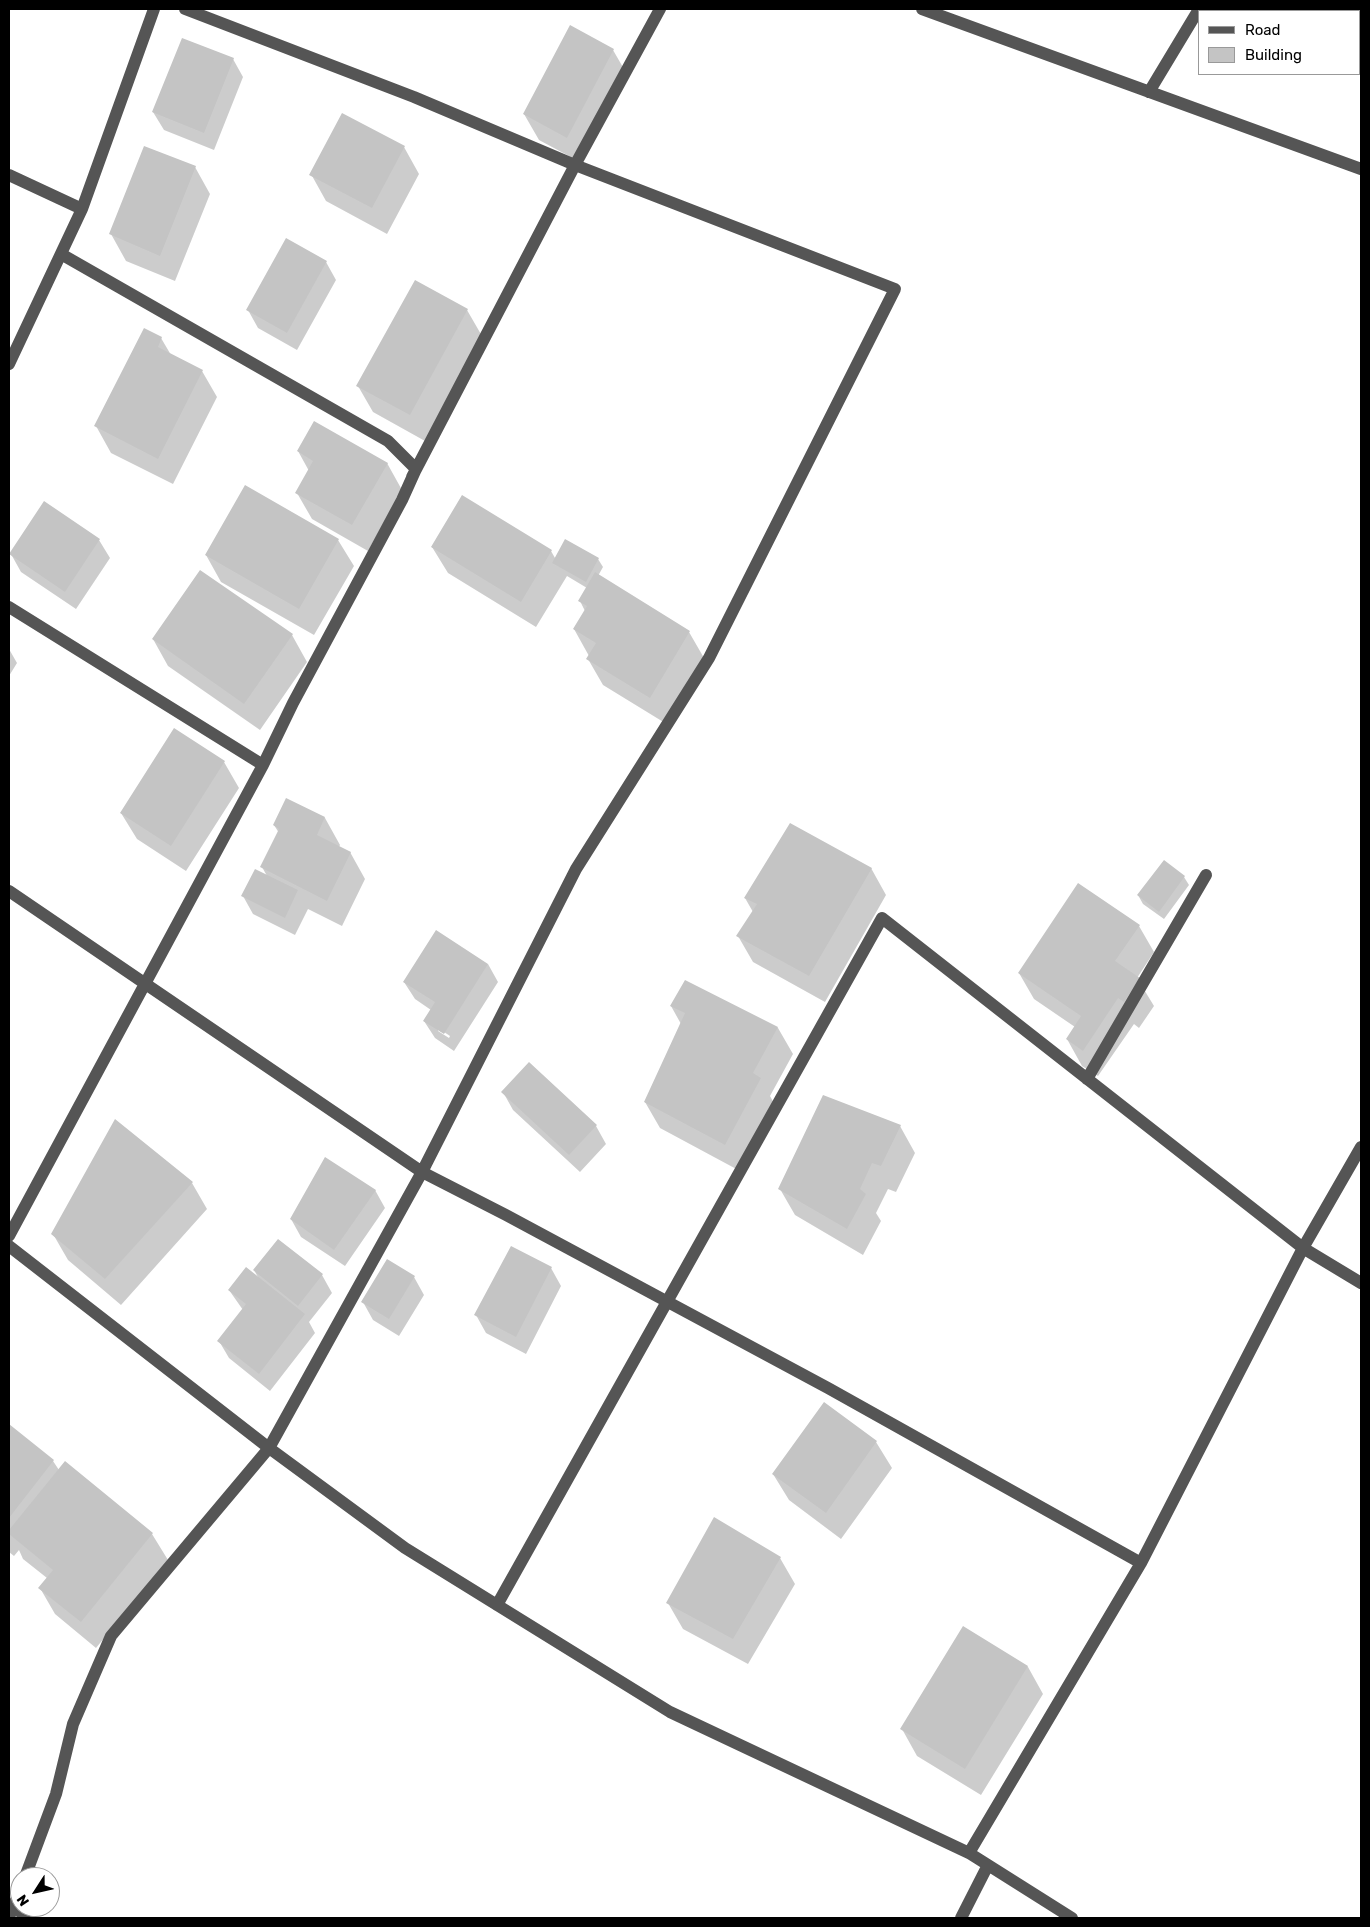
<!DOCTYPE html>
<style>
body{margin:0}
#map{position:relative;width:1370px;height:1927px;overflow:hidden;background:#fff;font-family:Rubik,sans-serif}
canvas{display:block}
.frame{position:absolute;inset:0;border:10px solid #000;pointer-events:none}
.legend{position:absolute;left:1198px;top:10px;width:162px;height:65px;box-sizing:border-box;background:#fff;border:1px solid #999;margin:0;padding:6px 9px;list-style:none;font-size:15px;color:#000}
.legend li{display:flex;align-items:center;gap:10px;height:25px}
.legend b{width:25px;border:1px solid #999}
.north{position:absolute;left:10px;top:1867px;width:50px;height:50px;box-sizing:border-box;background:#fff;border:1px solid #999;border-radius:50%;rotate:235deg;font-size:14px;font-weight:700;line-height:20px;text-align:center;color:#000}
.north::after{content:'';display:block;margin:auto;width:18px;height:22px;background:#000;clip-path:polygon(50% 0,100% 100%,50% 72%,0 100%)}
</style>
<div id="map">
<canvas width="1370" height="1927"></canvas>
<div class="frame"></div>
<ul class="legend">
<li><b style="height:6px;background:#555"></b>Road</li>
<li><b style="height:14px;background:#c4c4c4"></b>Building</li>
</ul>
<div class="north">N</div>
</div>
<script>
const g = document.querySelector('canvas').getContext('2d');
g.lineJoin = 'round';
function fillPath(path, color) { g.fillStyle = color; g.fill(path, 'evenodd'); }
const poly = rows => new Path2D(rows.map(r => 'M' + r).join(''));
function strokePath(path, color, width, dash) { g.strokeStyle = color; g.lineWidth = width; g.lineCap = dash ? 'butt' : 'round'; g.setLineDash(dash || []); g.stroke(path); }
fillPath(poly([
 [613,50,628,76,582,163,539,140,524,114],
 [233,59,243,77,214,150,164,130,153,112],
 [404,147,419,174,387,234,326,201,311,174],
 [195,167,210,194,175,281,126,261,111,234],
 [326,262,336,280,297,350,258,328,248,310],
 [467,310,482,336,425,441,373,412,358,386],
 [161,338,171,355,202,371,217,397,173,484,111,453,96,426],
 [298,451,387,463,402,490,368,551,312,519,297,493,309,471],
 [45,503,99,540,110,558,76,609,21,572,11,554],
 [338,540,354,566,314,635,221,582,206,555],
 [432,547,551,551,555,558,598,559,603,567,598,576,689,632,704,658,665,723,603,685,588,659,589,656,574,629,585,611,580,601,587,588,567,576,536,627,448,573],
 [292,635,307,662,260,730,168,666,153,639],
 [9,649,17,663,9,676],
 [224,762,239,788,186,871,137,839,121,813],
 [287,800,325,818,340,845,339,847,350,852,365,879,342,926,308,909,295,935,253,914,243,896,267,876,262,867,279,833,274,825],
 [1164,861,1184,877,1189,885,1164,919,1143,904,1138,895],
 [871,868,886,895,825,1002,753,962,738,936,753,912,745,898],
 [1139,926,1154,952,1137,978,1154,1006,1139,1028,1134,1024,1098,1076,1082,1066,1067,1039,1075,1027,1034,999,1019,973],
 [488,964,498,982,454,1051,435,1038,424,1021,431,1010,415,999,404,982],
 [438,1028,450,1036,449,1038,438,1031],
 [685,982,778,1028,793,1054,770,1096,775,1105,740,1171,660,1128,645,1102,681,1024,671,1006],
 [503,1092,596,1126,606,1144,580,1172,513,1110],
 [900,1126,915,1153,896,1192,888,1189,876,1213,881,1221,863,1255,795,1215,780,1189],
 [192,1183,207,1209,121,1305,68,1260,53,1234],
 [375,1190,385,1208,345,1266,301,1237,291,1219],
 [551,1268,561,1286,526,1354,486,1333,476,1315],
 [254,1270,322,1275,332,1293,309,1322,315,1333,270,1391,229,1358,219,1341,243,1310,229,1290,259,1279],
 [414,1277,424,1295,399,1336,373,1320,363,1302],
 [824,1404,876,1442,892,1468,841,1539,789,1500,773,1474],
 [9,1426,53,1461,59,1470,65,1463,152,1534,168,1560,96,1648,55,1614,40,1588,47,1578,23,1559,19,1550,14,1556,9,1552],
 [780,1558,795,1584,748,1664,683,1629,668,1603],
 [964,1628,1028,1667,1043,1694,981,1795,917,1756,902,1729]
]), '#0003');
fillPath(poly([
 [570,25,614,49,567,138,523,114],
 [182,38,234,58,204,133,152,112],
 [342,113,405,146,372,208,309,175],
 [144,146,196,166,160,256,109,234],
 [286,238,327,261,287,333,246,310],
 [415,280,468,309,410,415,356,386],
 [144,328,162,337,158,347,203,370,158,459,94,426],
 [314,421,388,463,352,525,295,493,313,461,297,451],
 [245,485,339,539,299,609,205,555],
 [462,495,552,550,521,602,431,547],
 [44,501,100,539,65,592,9,554],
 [565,539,599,558,586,582,552,563],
 [200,570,293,634,244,704,152,639],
 [595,572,690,631,650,698,586,659,596,643,573,629,587,606,578,601],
 [174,728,225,761,171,846,120,813],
 [286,798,325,817,317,835,351,852,327,901,260,867,279,829,273,825],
 [790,823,872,868,809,976,736,936,757,904,744,898],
 [1164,860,1185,876,1159,912,1137,895],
 [255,869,298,890,285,918,241,896],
 [1078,883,1140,925,1115,961,1140,978,1124,1002,1118,998,1083,1051,1066,1039,1081,1016,1018,973],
 [436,930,488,964,444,1034,423,1021,435,1002,403,982],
 [685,980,778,1027,753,1073,761,1078,725,1145,644,1102,685,1013,670,1006],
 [529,1062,597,1125,569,1155,501,1092],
 [823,1095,901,1125,881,1166,872,1163,860,1189,866,1194,847,1229,778,1189],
 [115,1119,193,1182,105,1279,51,1234],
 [325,1157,376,1190,334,1250,290,1219],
 [278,1239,323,1274,298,1306,253,1270],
 [511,1246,552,1267,516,1337,474,1315],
 [387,1259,415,1276,389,1319,361,1302],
 [246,1267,305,1314,259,1374,217,1341,246,1304,228,1290],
 [824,1402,877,1441,826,1513,772,1474],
 [9,1424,54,1460,9,1518],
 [65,1461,153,1533,81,1622,38,1588,53,1570,9,1534,9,1530],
 [714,1517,781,1557,733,1639,666,1603],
 [963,1626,1028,1666,965,1769,900,1729]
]), '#c4c4c4');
strokePath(poly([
 [185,9,414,97,575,165,660,9],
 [922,9,1361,169],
 [1149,92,1199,9],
 [9,175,82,209],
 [9,364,82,209,154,9],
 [9,607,263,765,293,703,402,500,416,469,388,441,61,254],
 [9,891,422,1172,506,1215,828,1388,1141,1563],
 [1087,1079,1206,875],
 [9,1236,263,765],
 [9,1246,269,1448,405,1548,670,1712,969,1853,1072,1918],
 [497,1605,882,918,1303,1248,1361,1283],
 [969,1853,1141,1563,1303,1248,1361,1147],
 [25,1877,56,1794,73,1724,111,1636,269,1448,422,1172,576,869,709,658,895,289,575,165,412,477],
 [9,1904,29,1918],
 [9,1917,20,1891],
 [961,1918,988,1865]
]), '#555', 12);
</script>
